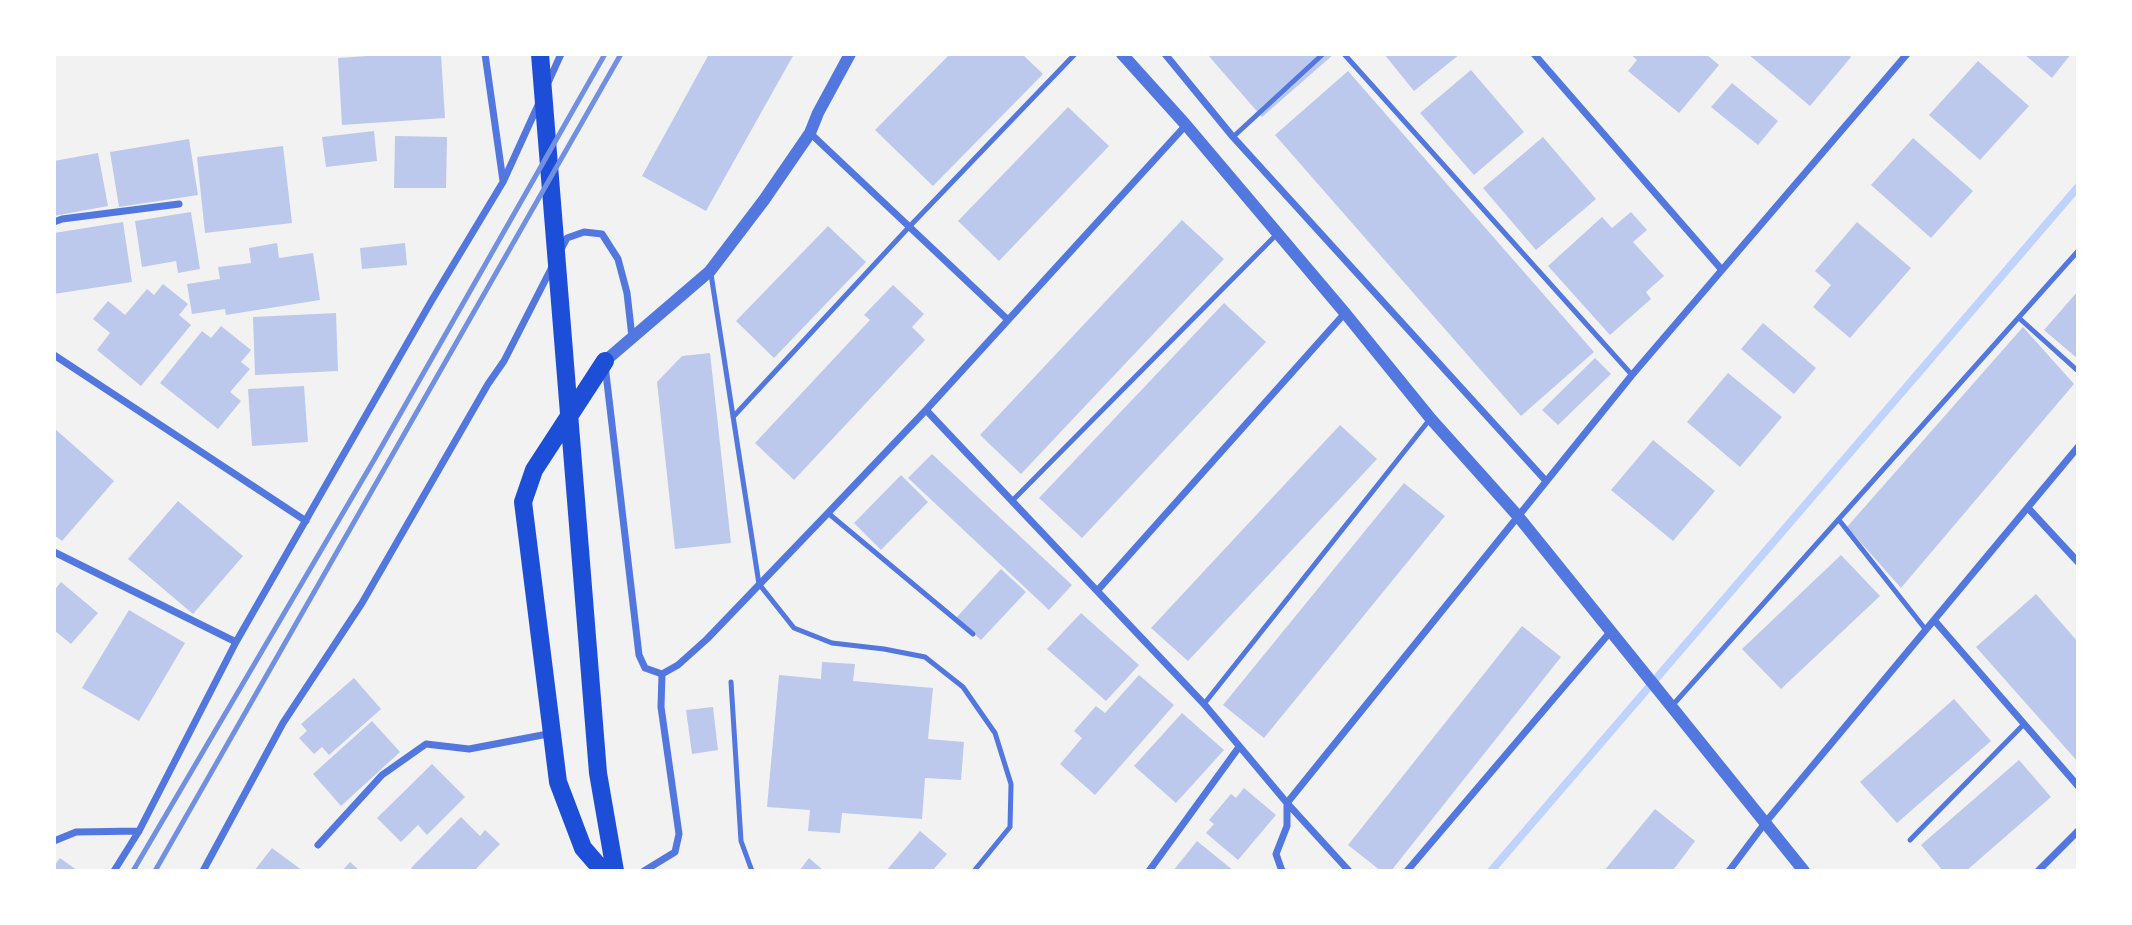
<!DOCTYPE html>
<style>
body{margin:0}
#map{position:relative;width:2132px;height:925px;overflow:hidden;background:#f2f2f2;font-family:Bitter,serif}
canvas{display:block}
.frame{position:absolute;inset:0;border:56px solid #fff;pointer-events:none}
</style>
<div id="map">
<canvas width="2132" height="925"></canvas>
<div class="frame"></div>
</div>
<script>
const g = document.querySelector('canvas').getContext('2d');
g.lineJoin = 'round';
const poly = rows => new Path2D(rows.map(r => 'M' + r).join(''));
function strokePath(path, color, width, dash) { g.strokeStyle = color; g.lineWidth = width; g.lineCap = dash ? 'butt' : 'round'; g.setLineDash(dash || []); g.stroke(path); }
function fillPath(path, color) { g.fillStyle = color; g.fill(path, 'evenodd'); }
strokePath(poly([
 [1491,871,2078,187]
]), '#bfd3fe', 8);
fillPath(poly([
 [397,54,441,54,445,118,342,125,338,58],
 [709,54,794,54,706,211,642,176],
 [950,54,1022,54,1043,74,933,186,875,130],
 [1207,54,1334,54,1262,117],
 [1384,54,1460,54,1414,91],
 [1630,54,1706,54,1719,65,1679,113,1628,71,1637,60],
 [1748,54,1848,54,1851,57,1810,106],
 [2024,54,2071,54,2052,78],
 [1978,61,2029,106,1980,160,1929,115],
 [1471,70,1524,132,1474,175,1420,113],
 [1348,71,1594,352,1521,416,1275,135],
 [1732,83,1778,121,1758,145,1711,107],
 [1068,107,1109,146,999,261,958,221],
 [374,131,377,161,326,167,322,137],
 [395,136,447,137,446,188,394,188],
 [1543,137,1596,199,1536,250,1483,188],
 [1913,138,1973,191,1931,238,1871,185],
 [189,139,198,195,119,207,110,152],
 [283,146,292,223,205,233,197,157],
 [98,153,108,206,54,216,54,161],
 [191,212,200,269,178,273,176,261,142,267,135,221],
 [1631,212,1647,230,1633,242,1664,276,1646,292,1651,299,1610,335,1548,266,1602,217,1612,228],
 [1182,220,1224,259,1021,474,980,435],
 [123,222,132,282,54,294,54,233],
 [1857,222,1911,268,1850,338,1813,307,1831,285,1815,271],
 [828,226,866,262,774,358,736,321],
 [277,243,279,258,313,253,320,300,226,315,225,309,192,314,187,284,220,279,218,267,251,263,249,248],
 [405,243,407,265,362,269,360,248],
 [163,284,188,304,179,315,191,325,141,386,97,350,110,333,93,319,108,301,125,315,147,289,154,295],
 [893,285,924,314,912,327,925,340,794,480,755,443,870,320,864,315],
 [2078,291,2078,359,2044,330],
 [1224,303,1266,342,1082,538,1039,498],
 [336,313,338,371,255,375,253,317],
 [1763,323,1816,368,1794,394,1741,349],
 [221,326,251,350,241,362,250,369,230,392,241,401,218,429,160,383,202,331,211,338],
 [2023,327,2074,384,1901,588,1847,527],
 [710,353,731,543,675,549,657,382,682,356],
 [1595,358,1611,374,1558,425,1542,410],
 [1728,373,1782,417,1740,467,1687,422],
 [304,386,308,442,252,446,248,389],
 [1340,425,1377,459,1188,661,1151,628],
 [54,428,114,481,62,541,54,535],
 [1653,440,1715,491,1673,541,1611,490],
 [932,454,1072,585,1049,610,908,478],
 [901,475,928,502,881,550,854,523],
 [1404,483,1445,516,1264,738,1223,705],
 [178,501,243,556,193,614,128,559],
 [1841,555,1880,596,1781,689,1742,649],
 [1001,569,1026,592,981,640,956,618],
 [61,582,98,613,71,644,54,630,54,587,56,588],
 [2036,594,2078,642,2078,762,1976,647],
 [129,610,185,643,139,721,82,688],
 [1081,613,1139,665,1106,701,1047,649],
 [1522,626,1561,657,1391,871,1381,871,1348,845],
 [822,662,855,664,853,681,933,688,928,739,964,742,961,780,925,778,922,819,842,813,840,833,808,831,810,810,767,807,779,675,821,679],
 [1139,675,1174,705,1095,795,1060,764,1082,738,1074,731,1096,706,1105,713],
 [354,678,381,709,329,755,322,747,314,754,299,738,307,731,301,724],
 [1954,699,1991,741,1897,823,1860,782],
 [713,707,718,750,692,754,686,710],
 [1182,713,1224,750,1176,803,1134,766],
 [372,721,400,752,341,806,313,774],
 [2019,760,2051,797,1966,871,1943,871,1921,845],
 [432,764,465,797,427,835,418,825,401,842,377,818],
 [1244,788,1276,815,1238,860,1206,833,1214,824,1209,820,1231,794,1236,798],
 [1655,809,1695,841,1677,865,1672,871,1604,871],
 [461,817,480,836,485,830,500,844,474,871,413,871,411,868],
 [920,831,947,854,932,871,886,871],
 [1197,841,1234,871,1173,871],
 [272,848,303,871,254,871],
 [60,858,78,871,54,871,54,866],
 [809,858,824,871,799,871],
 [350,862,360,871,342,871]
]), '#bdc9ec');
strokePath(poly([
 [1344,54,1632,375],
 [1233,137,1323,54],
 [711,274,759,584,794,628,832,643,884,649,925,657,963,687,995,733,1011,784,1010,827,974,871],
 [2019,318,2078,371],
 [733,417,909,227,1075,54],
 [1012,501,1277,234],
 [828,513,973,634],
 [1839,520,1926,630],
 [731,682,741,841,752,871],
 [1204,704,1430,419],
 [1671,707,2078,251],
 [1910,840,2024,724]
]), '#5277de', 5);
strokePath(poly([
 [485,54,503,181],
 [1165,54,1233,137,1546,481],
 [1534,54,1722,270],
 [547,85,561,54],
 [810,133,1007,319],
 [54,222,62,219,179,204],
 [560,251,567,238,584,232,602,234,618,259,627,293,632,337],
 [54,355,306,521],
 [605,365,639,655,645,668,662,674,678,665,707,639,828,513,926,410,1186,125],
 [926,410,1204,704,1287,803,1349,871],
 [2028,508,2078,562],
 [54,552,236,642],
 [1097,591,1345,313],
 [1934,620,2078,786],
 [1287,803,1632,375,1907,54],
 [54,841,76,832,139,831],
 [318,845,382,775,426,744,469,749,553,733],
 [114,871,139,831,236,642,432,300,503,182,539,103],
 [203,871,283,723,362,603,488,384,504,361,553,265],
 [644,871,675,852,679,834,661,707,662,674],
 [1149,871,1239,747],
 [1282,871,1276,854,1287,826,1287,804],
 [1407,871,1611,631],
 [1729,871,1765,823,2078,447],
 [2038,871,2078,831]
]), '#5277de', 7);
strokePath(poly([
 [1122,54,1186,125,1345,313,1431,419,1517,515,1804,871],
 [605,361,710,271,764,200,810,133,818,113,850,54]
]), '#5277de', 12);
strokePath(poly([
 [540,54,598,773,615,871],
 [603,871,583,848,558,782,523,502,534,470,605,361]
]), '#1d4ed8', 18);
strokePath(poly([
 [133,871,374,460,605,54],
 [155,871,621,54]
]), '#7290e2', 5);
</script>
